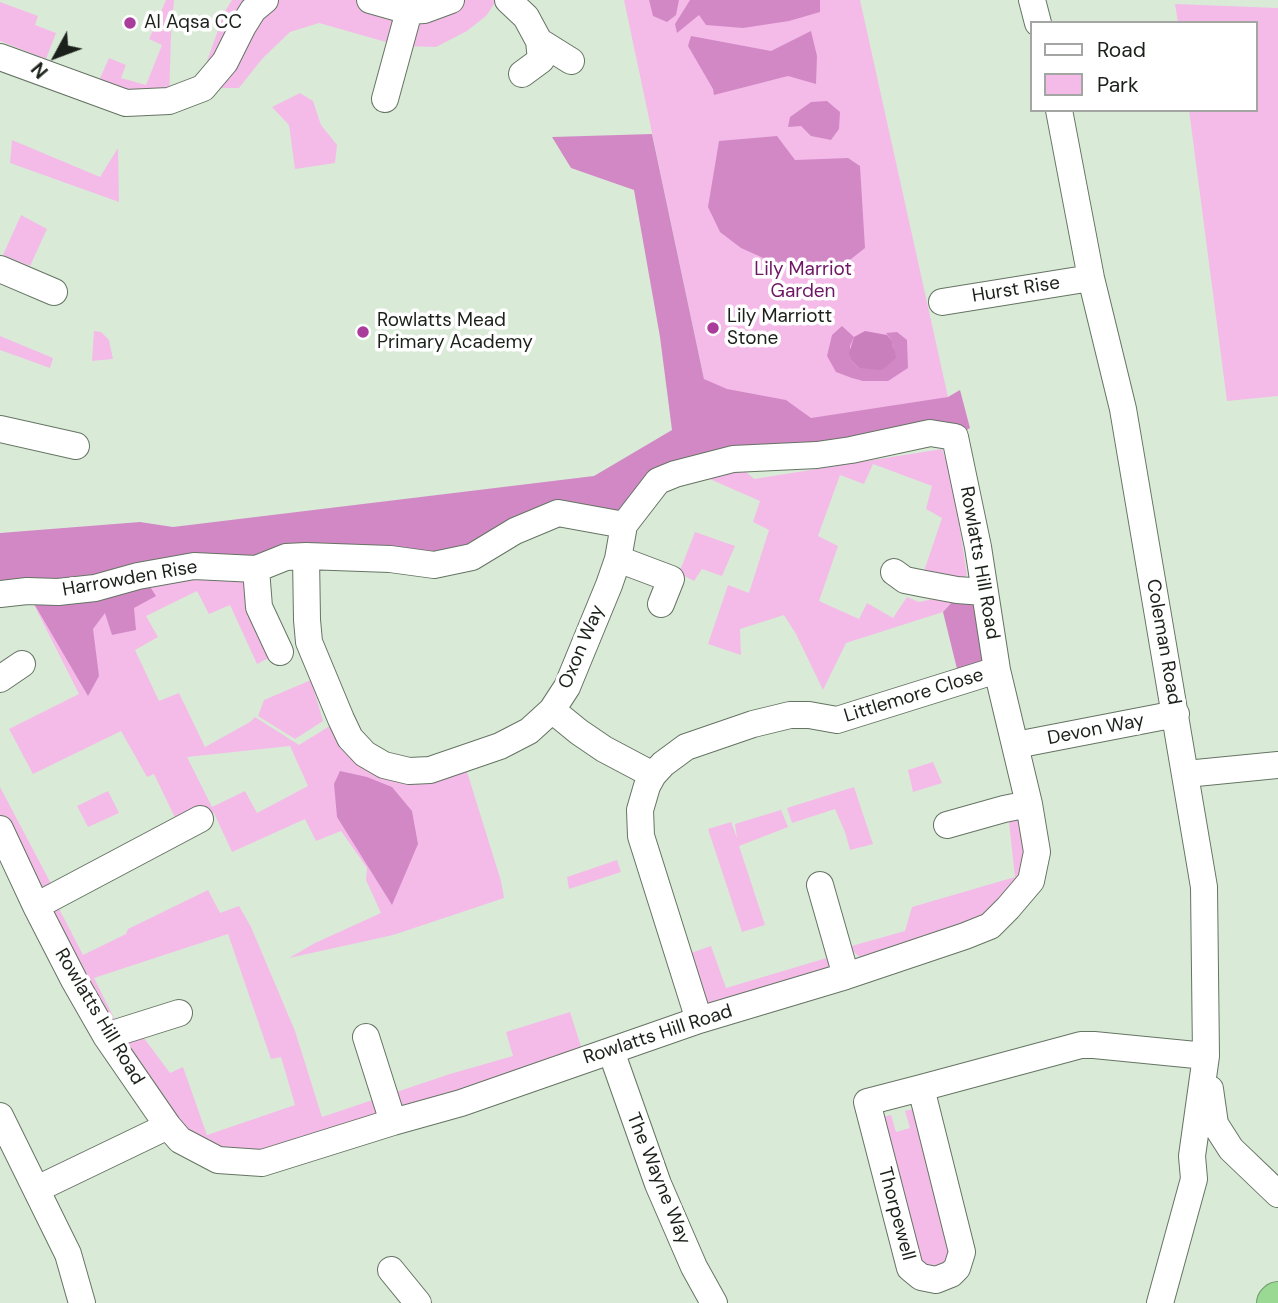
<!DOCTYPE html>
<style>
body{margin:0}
#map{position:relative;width:1278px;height:1303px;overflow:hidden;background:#d9ebd7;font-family:"DM Sans",sans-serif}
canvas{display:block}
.legend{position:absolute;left:1030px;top:21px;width:228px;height:91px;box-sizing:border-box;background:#fff;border:2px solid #a4a6a3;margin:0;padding:9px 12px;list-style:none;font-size:21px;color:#1b211a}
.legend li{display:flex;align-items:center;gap:14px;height:35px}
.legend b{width:35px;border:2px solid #a4a6a3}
.north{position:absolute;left:21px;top:21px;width:70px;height:70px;-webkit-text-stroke:5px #fff;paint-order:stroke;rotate:229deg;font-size:19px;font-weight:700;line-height:28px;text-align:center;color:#1b211a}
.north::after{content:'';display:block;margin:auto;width:24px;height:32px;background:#1b211a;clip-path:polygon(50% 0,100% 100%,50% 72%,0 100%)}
</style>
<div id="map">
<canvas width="1278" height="1303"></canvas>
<ul class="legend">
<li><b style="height:9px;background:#fff"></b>Road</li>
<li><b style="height:19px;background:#f4bbe9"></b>Park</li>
</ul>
<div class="north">N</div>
</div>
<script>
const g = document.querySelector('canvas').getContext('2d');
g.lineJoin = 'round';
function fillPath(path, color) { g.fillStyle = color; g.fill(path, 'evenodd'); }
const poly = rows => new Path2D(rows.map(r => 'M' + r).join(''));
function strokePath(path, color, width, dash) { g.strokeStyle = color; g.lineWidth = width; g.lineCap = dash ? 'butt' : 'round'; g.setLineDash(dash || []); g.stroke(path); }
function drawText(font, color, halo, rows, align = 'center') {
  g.font = font + ' "DM Sans",sans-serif'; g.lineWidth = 7; g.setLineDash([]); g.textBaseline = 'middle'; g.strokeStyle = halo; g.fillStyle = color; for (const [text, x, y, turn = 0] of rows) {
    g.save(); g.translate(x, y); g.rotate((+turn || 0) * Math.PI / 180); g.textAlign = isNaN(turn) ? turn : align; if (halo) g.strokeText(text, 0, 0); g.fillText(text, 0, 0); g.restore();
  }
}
fillPath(poly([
 [166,0,174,0,171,36,169,101,94,92,109,58,126,65,121,78,146,85,162,45,149,39],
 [232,0,497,0,486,16,467,31,436,47,400,46,319,23,290,32,262,59,239,88,203,88,205,67,224,13],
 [624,0,860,0,948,397,718,445],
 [0,2,38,16,35,25,56,33,46,59,0,41],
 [1175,4,1278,8,1278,396,1227,401,1189,110,1255,110,1255,23,1178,23],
 [300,93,313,101,321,125,337,145,335,163,295,169,289,125,272,107],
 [12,140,100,177,118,148,119,202,10,163],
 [21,215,47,229,30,266,3,255],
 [94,331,101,332,109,340,113,359,92,361],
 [0,336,53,358,50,368,0,350],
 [942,449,952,478,967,575,958,583,921,580,942,518,926,509,932,486,873,464,864,484,840,475,818,536,838,546,819,601,859,619,867,603,893,618,907,597,919,602,960,593,943,612,846,643,823,690,796,634,784,615,740,629,741,655,708,644,728,585,749,593,769,530,753,522,760,501,696,473,745,471,754,479],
 [695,532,735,546,722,576,702,569,694,581,679,573],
 [256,569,280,652,257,664,230,605,209,614,197,591,146,616,158,637,135,650,159,701,179,693,205,747,250,722,255,717,299,745,341,719,374,760,463,759,501,881,504,898,393,935,289,958,315,943,381,913,366,880,367,868,341,831,316,841,305,819,232,852,214,813,181,830,154,774,147,777,121,731,33,774,9,729,79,694,29,595],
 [290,746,308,786,257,813,245,791,212,807,187,757],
 [311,680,323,721,295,739,258,716,264,700],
 [933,762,942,783,913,792,908,770],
 [0,787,57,895,53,897,83,955,126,934,128,929,208,890,220,913,239,906,251,927,295,1031,322,1117,450,1074,513,1056,506,1032,570,1012,585,1059,262,1163,180,1140,0,829],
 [228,934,271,1059,281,1057,295,1105,207,1135,183,1067,170,1073,135,1026,120,1030,94,978],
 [854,787,873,844,850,850,845,832,835,809,792,823,787,808],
 [108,791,119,813,88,827,77,806],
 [781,810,788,827,739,846,765,925,742,932,708,829,731,822,737,838,735,824],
 [1016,818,1023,825,1028,854,1020,880,984,921,864,961,848,947,905,931,912,907,1015,877,1009,822],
 [617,860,621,872,569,889,567,877],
 [711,946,726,988,840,954,846,976,699,1020,685,955],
 [917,1108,953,1260,925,1272,877,1118,891,1115,896,1132,910,1128,905,1111]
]), '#f4bbe9');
fillPath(poly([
 [649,0,679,0,676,15,667,22,653,16],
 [690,0,820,0,820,12,789,21,743,28,706,25,699,15,677,33,675,24],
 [811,31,817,56,816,84,788,76,714,95,713,89,688,46,691,36,771,51],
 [827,101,840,112,839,129,831,140,811,136,801,126,788,127,790,117,811,102],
 [652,134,704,379,727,389,786,400,811,418,948,397,960,390,970,428,955,437,675,474,624,525,558,513,472,557,306,556,143,576,156,596,134,608,136,630,112,635,105,613,93,629,99,676,88,696,29,595,0,594,0,533,140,522,173,527,594,476,672,430,660,337,634,190,571,168,552,137],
 [777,136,795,160,848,158,860,166,865,248,837,270,799,274,741,248,720,232,708,207,719,141],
 [842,326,854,337,850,346,850,355,851,360,859,368,892,347,893,342,886,333,897,332,907,340,908,368,888,381,863,381,852,378,836,372,827,356,832,335],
 [962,591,984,592,997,668,960,681,943,612],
 [340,771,367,777,392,787,412,811,418,844,392,905,337,817,334,784]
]), '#d388c6');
fillPath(poly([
 [865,331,887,335,893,342,892,347,895,352,896,358,882,370,859,368,851,360,849,353,854,337]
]), '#c97fbc');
const minor = poly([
 [370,0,409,11,424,10,451,0],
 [508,0,526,17,539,41,571,61],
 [1032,0,1038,23],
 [0,57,126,103,169,101,203,88,225,62,243,26,253,10,265,0],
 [522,74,541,60,539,41],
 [385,99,409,11],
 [1059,110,1091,278,1123,409,1204,887,1206,1056,1192,1156,1194,1179,1160,1303],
 [0,269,54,292],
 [942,302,1091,278],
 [0,429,76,446],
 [618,559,671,579,661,604],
 [256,569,259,607,280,652],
 [894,572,905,580,925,584,957,590,984,592],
 [0,594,27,591,58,592,95,588,138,576,194,566,256,569,286,557,306,556,390,559,434,565,472,557,515,531,558,513,624,525],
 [0,679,22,664],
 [552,710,579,732,604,749,653,775],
 [1016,745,1176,714],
 [1186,774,1278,765],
 [947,825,1004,809,1029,804],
 [0,829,36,906,74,980,106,1036,168,1126,180,1140,218,1160,262,1163,393,1122,461,1103,699,1020,846,976,965,936,990,926,1008,908,1031,881,1037,852,1029,804,997,670,978,547,955,437,930,433,851,450,817,455,733,459,675,474,658,481,624,525,618,559,609,585,567,687,552,710,529,731,500,746,430,770,409,771,384,765,365,754,350,738,341,719,309,642,307,620,306,556],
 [820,885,846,976],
 [36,906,200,819],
 [699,1020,641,836,640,810,647,786,653,775,663,764,686,747,753,724,790,715,809,715,837,720,997,670],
 [106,1036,179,1013],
 [366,1037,393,1122],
 [611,1051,658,1184,694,1267,714,1303],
 [921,1088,962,1252,957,1268,951,1274,936,1280,921,1277,910,1268,867,1102,921,1088,1081,1045,1094,1045,1206,1056],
 [1210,1089,1215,1124,1231,1149,1278,1194],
 [0,1116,68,1254,82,1303],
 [37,1189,168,1126],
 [391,1270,418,1303]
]);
const highway = poly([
 [1276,1303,1278,1301]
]);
strokePath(minor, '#657463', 28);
strokePath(highway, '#6e9969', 40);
strokePath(minor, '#fff', 26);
strokePath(highway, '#9ad994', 38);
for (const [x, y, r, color] of [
 [130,23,7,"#aa3c9b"],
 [713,328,7,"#aa3c9b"],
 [363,332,7,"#aa3c9b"]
]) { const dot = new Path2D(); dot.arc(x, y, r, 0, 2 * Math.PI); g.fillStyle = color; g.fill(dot); strokePath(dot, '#fff', 2.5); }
drawText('19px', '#1b211a', '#fff', [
 ["Al Aqsa CC",144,23],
 ["Lily Marriott",727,317],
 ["Stone",727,339],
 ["Rowlatts Mead",377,321],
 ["Primary Academy",377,343]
], 'left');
drawText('19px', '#6e1664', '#fff', [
 ["Lily Marriot",803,270],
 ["Garden",803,292]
]);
drawText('19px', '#1b211a', '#fff', [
 ["Hurst Rise",1016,290,-9],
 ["Rowlatts Hill Road",979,563,80],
 ["Harrowden Rise",130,579,-10],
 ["Coleman Road",1163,642,80],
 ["Oxon Way",582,647,-67],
 ["Littlemore Close",914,696,-17],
 ["Devon Way",1096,730,-11],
 ["Rowlatts Hill Road",99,1017,59],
 ["Rowlatts Hill Road",658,1035,-18],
 ["The Wayne Way",658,1179,68],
 ["Thorpewell",896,1214,75]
]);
</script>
